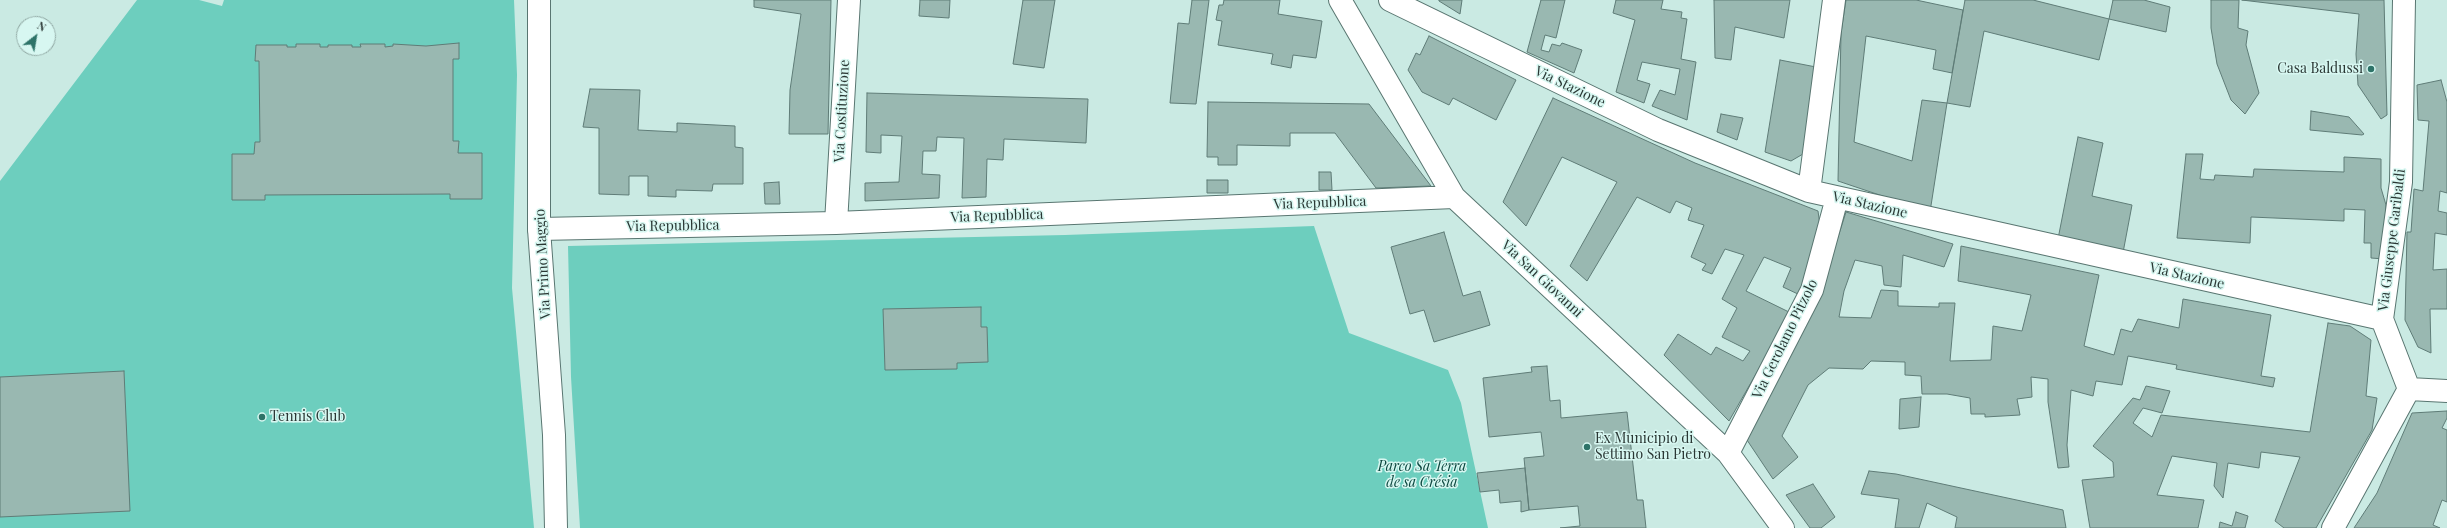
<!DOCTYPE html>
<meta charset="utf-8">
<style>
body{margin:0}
#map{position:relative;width:2447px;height:528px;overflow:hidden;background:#caeae3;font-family:"Playfair Display",serif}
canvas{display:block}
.north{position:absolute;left:16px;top:16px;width:40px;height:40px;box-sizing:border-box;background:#d7f7f1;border:1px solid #92aaa5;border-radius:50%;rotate:31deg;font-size:11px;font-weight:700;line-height:16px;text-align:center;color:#2a3734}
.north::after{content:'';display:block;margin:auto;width:14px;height:18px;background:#2d7368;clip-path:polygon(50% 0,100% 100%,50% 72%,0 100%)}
</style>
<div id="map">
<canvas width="2447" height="528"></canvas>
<div class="north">N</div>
</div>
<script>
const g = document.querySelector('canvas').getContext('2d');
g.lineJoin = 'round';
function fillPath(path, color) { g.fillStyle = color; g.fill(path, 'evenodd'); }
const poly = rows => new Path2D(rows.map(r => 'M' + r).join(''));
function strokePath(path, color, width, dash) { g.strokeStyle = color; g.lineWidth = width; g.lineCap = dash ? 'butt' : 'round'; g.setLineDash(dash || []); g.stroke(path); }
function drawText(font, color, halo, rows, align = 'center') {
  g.font = font + ' "Playfair Display",serif'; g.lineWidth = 3; g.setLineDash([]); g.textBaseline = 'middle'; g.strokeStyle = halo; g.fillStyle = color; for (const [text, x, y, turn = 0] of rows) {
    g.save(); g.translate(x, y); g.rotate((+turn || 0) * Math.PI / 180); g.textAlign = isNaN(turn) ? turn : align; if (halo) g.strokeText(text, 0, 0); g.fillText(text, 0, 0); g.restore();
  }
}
fillPath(poly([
 [137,0,199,0,222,6,224,0,514,0,517,75,512,288,534,528,0,528,0,181],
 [1314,226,1349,333,1448,370,1461,403,1488,528,580,528,571,377,568,246,1065,235]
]), '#6dcebe');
const building = poly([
 [754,0,831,0,828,134,789,134,790,90,801,14,754,7,754,0],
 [920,0,950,0,949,18,919,16,920,0],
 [1023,0,1055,0,1044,68,1013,64,1023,0],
 [1192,0,1209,0,1196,104,1170,103,1178,23,1189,24,1192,0],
 [1224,0,1280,0,1278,14,1322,21,1316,58,1293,55,1291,68,1271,64,1273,54,1218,45,1222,21,1216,20,1219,5,1223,5,1224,0],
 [1439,0,1462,0,1460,14,1439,1,1439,0],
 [1541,0,1565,0,1556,38,1545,35,1541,50,1549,52,1552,44,1560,46,1562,43,1582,50,1574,73,1527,52,1541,0],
 [1616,0,1663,0,1661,9,1682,12,1681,18,1687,19,1681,59,1696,62,1687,120,1652,106,1660,90,1675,95,1680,69,1642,62,1637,80,1650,84,1644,103,1616,92,1635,20,1613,13,1616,0],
 [1714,0,1790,0,1784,38,1735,27,1731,60,1715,58,1714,0],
 [1846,0,1916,0,1963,10,1952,73,1933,69,1936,50,1866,36,1854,142,1912,161,1922,100,1947,103,1930,212,1838,181,1841,33,1846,0],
 [1965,0,2033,0,2109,19,2099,60,1984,31,1970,107,1947,103,1965,0],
 [2113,0,2144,0,2170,7,2166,32,2109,19,2113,0],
 [2211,0,2239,0,2238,28,2248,31,2246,45,2259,93,2245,114,2231,100,2217,64,2211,28,2211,0],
 [2242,0,2384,0,2387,115,2381,119,2358,85,2356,54,2359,14,2242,0],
 [1429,36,1516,80,1496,120,1453,98,1449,105,1422,92,1408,70,1416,53,1420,55,1429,36],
 [459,43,459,59,453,59,453,141,459,141,458,153,482,153,482,199,450,199,450,194,265,195,265,200,232,200,232,154,254,154,255,142,260,142,259,61,255,61,256,45,287,45,287,47,296,47,296,44,320,44,320,47,328,47,328,45,352,45,352,47,361,47,360,44,385,44,385,47,393,46,393,44,426,46,459,43],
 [1780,60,1816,67,1803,154,1791,161,1765,152,1780,60],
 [2441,80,2447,102,2447,193,2440,191,2438,211,2447,213,2447,235,2435,233,2433,270,2447,269,2447,309,2430,309,2431,353,2418,347,2405,320,2407,232,2411,232,2414,189,2423,191,2429,121,2418,120,2417,85,2441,80],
 [590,89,640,90,638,130,677,132,677,123,735,126,735,147,743,148,743,184,713,184,712,191,676,190,676,197,648,196,648,176,629,176,629,195,599,194,599,128,583,127,590,89],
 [867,93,1088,99,1086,143,1004,139,1003,160,987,159,986,197,962,198,964,138,937,137,936,151,923,151,922,174,940,175,939,198,865,201,865,183,899,182,902,136,881,135,881,153,866,152,867,93],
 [1553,98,1695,163,1818,211,1821,233,1800,295,1783,287,1791,268,1764,257,1746,291,1791,313,1729,421,1664,355,1678,334,1711,355,1716,347,1743,361,1750,351,1722,337,1737,308,1722,299,1744,255,1725,249,1712,274,1702,270,1706,264,1691,257,1704,225,1688,220,1692,208,1676,201,1670,213,1637,197,1587,281,1570,266,1617,182,1562,157,1526,226,1503,202,1553,98],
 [1208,102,1369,104,1431,186,1376,188,1335,133,1290,133,1290,146,1237,145,1237,165,1218,165,1218,157,1207,157,1208,102],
 [2311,111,2349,117,2364,134,2362,135,2310,130,2311,111],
 [1721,114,1743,118,1737,140,1717,132,1721,114],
 [2078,137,2103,143,2092,196,2132,205,2122,258,2057,244,2078,137],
 [2186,154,2203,154,2200,179,2214,180,2215,175,2253,177,2254,169,2344,172,2344,157,2381,159,2381,188,2386,205,2384,259,2371,258,2371,243,2364,243,2365,210,2344,209,2344,221,2251,217,2250,243,2177,238,2186,154],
 [1319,172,1331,172,1332,190,1319,190,1319,172],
 [1207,180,1228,180,1228,193,1207,193,1207,180],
 [779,182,780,204,765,204,764,183,779,182],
 [1846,212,1953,244,1944,267,1903,255,1901,287,1884,285,1882,266,1855,260,1844,291,1839,317,1871,318,1881,290,1898,291,1898,306,1939,307,1939,303,1955,303,1950,361,1991,360,1993,326,2022,331,2031,295,1958,281,1961,246,2099,275,2084,346,2114,355,2121,329,2132,332,2138,319,2179,328,2183,299,2271,315,2261,376,2275,378,2273,387,2176,369,2177,365,2128,356,2122,385,2096,381,2093,396,2071,390,2067,445,2069,467,2058,468,2048,402,2048,379,2031,377,2032,397,2017,399,2020,415,1985,417,1985,414,1971,414,1970,398,1947,394,1922,394,1921,376,1905,375,1905,362,1871,361,1863,369,1829,368,1808,385,1782,436,1798,457,1773,479,1747,440,1823,284,1846,212],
 [1444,232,1463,296,1480,291,1490,325,1434,342,1424,310,1410,314,1391,247,1444,232],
 [981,307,981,327,987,327,988,362,957,363,957,369,885,370,883,309,981,307],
 [2328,323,2350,326,2371,340,2366,396,2377,398,2372,430,2316,528,2284,528,2275,521,2300,457,2261,452,2259,468,2228,463,2223,498,2214,486,2217,463,2172,456,2157,495,2204,500,2198,528,2090,528,2082,480,2114,477,2113,462,2093,446,2133,398,2140,400,2146,386,2170,391,2162,413,2143,408,2133,423,2152,437,2161,415,2310,432,2328,323],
 [1547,366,1550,401,1560,400,1561,418,1627,412,1637,500,1643,500,1646,528,1560,528,1580,526,1578,506,1529,510,1524,458,1544,456,1541,432,1489,437,1483,378,1532,372,1531,367,1547,366],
 [124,371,130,511,0,517,0,377,124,371],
 [1921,397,1919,427,1899,429,1900,399,1921,397],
 [2447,411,2447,418,2442,428,2447,430,2447,502,2442,500,2433,525,2440,528,2354,528,2377,493,2412,413,2447,411],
 [1525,468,1529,510,1521,512,1521,501,1500,503,1499,490,1480,492,1477,473,1525,468],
 [1869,471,1896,474,2063,510,2066,528,1955,528,1957,517,1927,503,1919,528,1895,528,1899,499,1861,494,1869,471],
 [1813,484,1835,517,1821,528,1810,528,1786,495,1813,484],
 [2236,512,2248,516,2245,528,2219,528,2220,522,2232,526,2236,512]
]);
fillPath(building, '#99b8b1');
strokePath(building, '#5f7c77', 1);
const minor = poly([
 [1340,0,1454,197,1728,453,1783,528],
 [1390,0,1658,130,1809,191,2382,319],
 [1809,191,1834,0],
 [836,223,849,0],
 [539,229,836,223,1454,197],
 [2409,389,2447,391],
 [1728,453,1812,290,1837,198],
 [2333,528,2409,389,2382,319,2401,182,2404,0]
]);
const tertiary = poly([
 [539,0,539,229,554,435,556,528]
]);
strokePath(minor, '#597671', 24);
strokePath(tertiary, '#597671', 24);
strokePath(minor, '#fff', 22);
strokePath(tertiary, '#fff', 22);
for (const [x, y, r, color] of [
 [2371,69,4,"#2d7368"],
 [262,417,4,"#2d7368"],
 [1587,447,4,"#2d7368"]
]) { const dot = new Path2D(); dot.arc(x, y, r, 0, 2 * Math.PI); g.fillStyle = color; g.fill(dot); strokePath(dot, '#d7f7f1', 1.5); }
drawText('14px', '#2a3734', '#d7f7f1', [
 ["Casa Baldussi",2363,69,"right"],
 ["Tennis Club",270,417],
 ["Ex Municipio di",1595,439],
 ["Settimo San Pietro",1595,455]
], 'left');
drawText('14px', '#2a3734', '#d7f7f1', [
 ["Via Stazione",1570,87,26],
 ["Via Costituzione",842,111,-87],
 ["Via Repubblica",1320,203,-2],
 ["Via Stazione",1870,205,13],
 ["Via Repubblica",997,216,-2],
 ["Via Repubblica",673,226,-1],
 ["Via Giuseppe Garibaldi",2392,240,-83],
 ["Via Primo Maggio",543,264,-93],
 ["Via Stazione",2187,276,13],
 ["Via San Giovanni",1542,279,43],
 ["Via Gerolamo Pitzolo",1785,339,-64]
]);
drawText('italic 14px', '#0d4840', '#d7f7f1', [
 ["Parco Sa Terra",1422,467],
 ["de sa Crésia",1422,483]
]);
</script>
